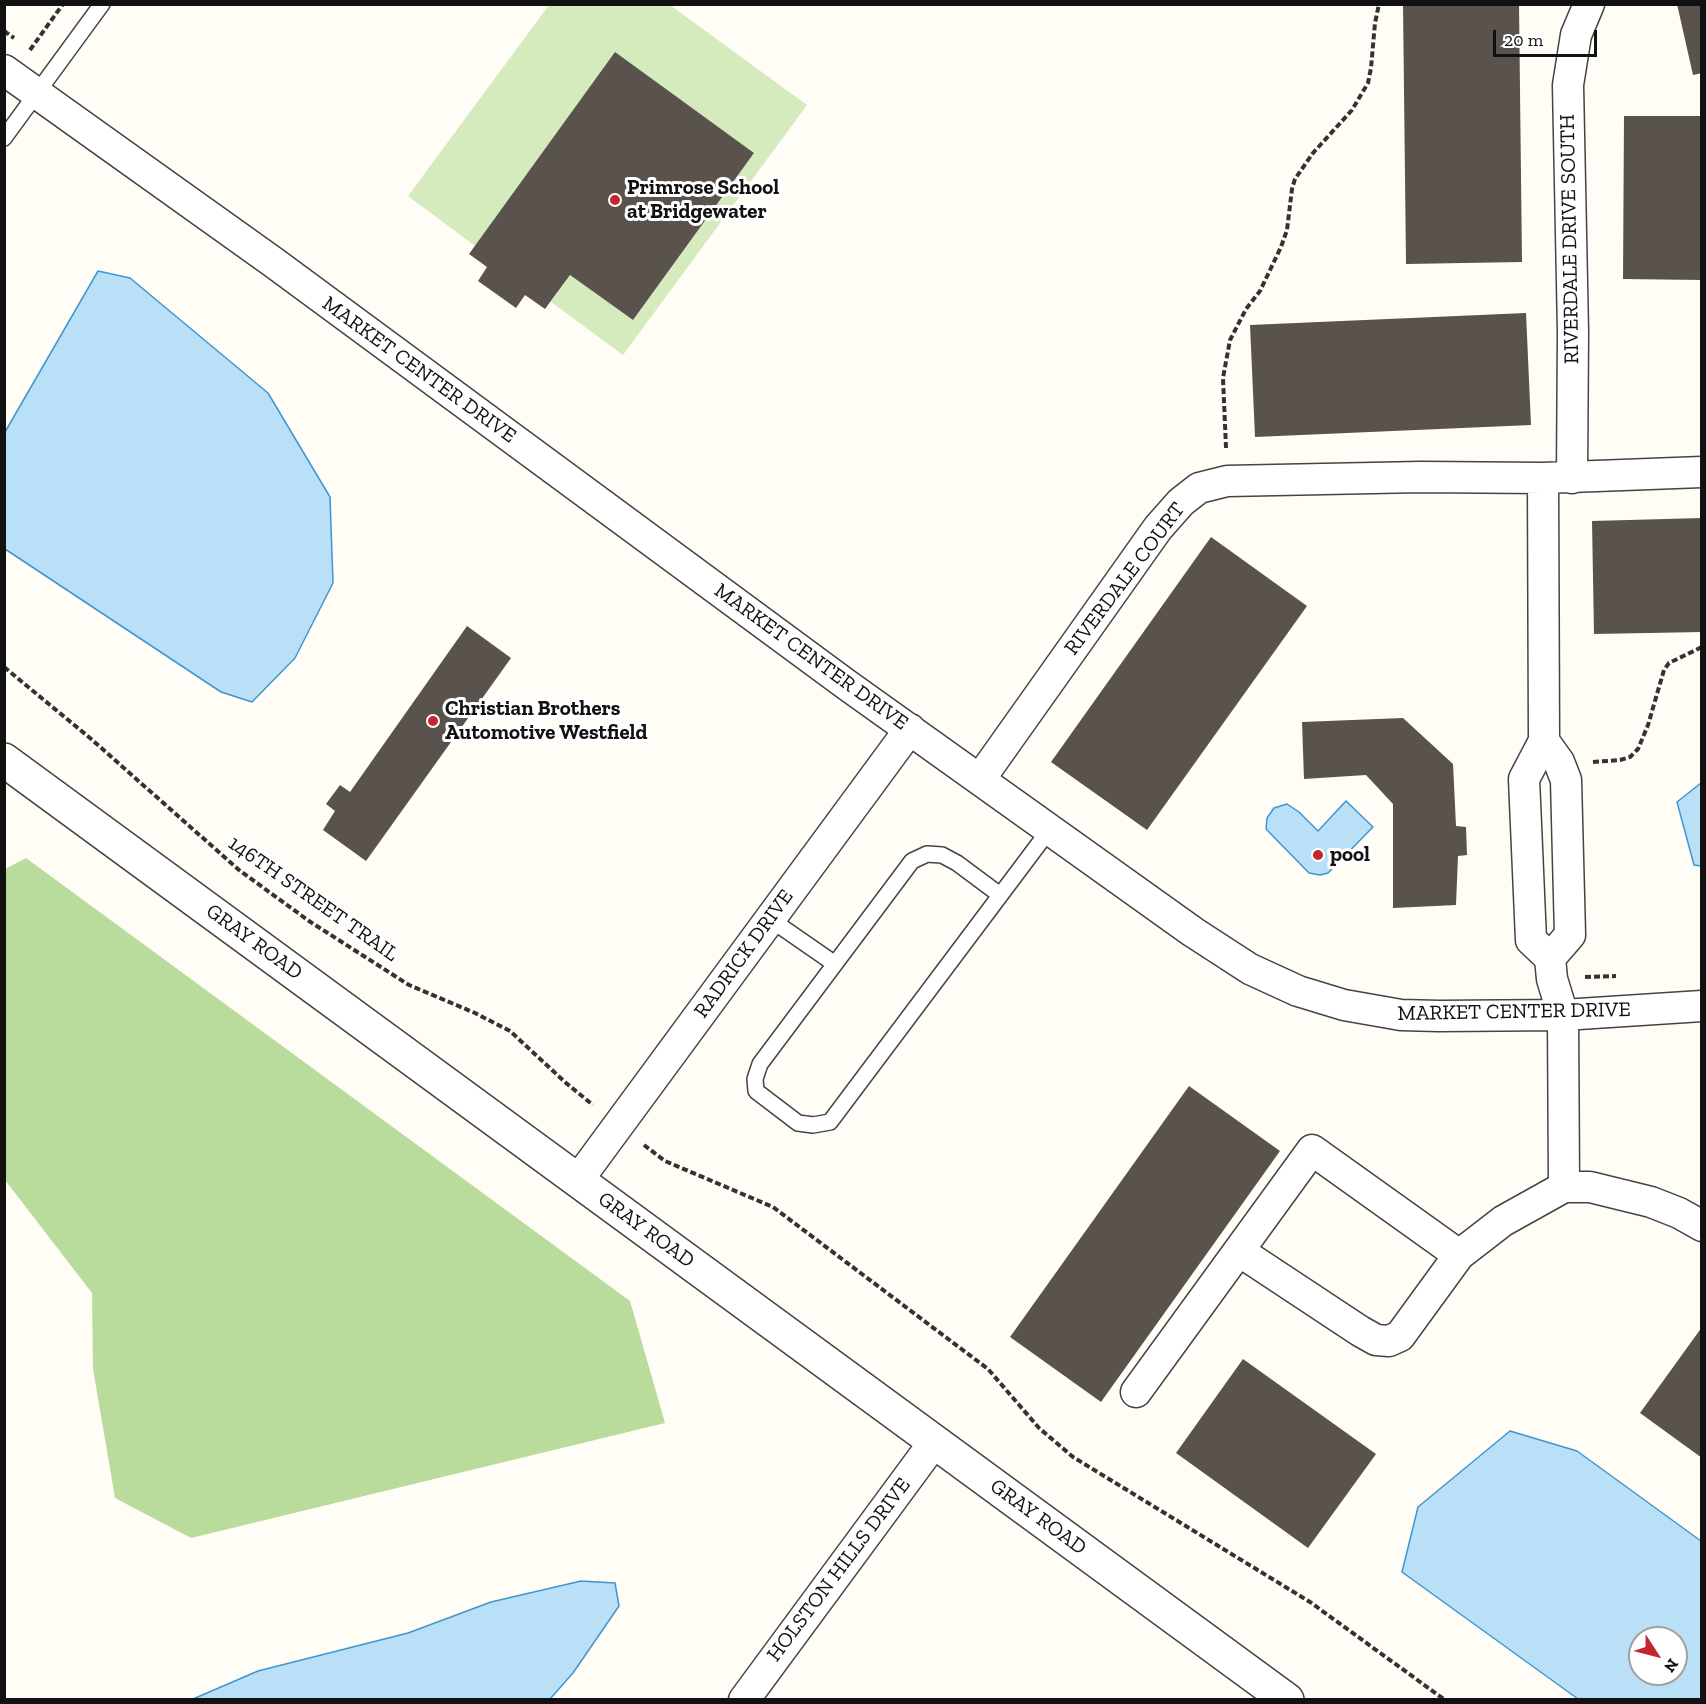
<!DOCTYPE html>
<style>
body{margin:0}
#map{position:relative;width:1706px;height:1704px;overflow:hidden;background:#fffdf5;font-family:"Zilla Slab",serif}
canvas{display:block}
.frame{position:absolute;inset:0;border:6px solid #111;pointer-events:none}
.north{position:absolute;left:1628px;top:1626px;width:60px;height:60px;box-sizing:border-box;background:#fff;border:2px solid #a0a0a0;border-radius:50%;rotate:126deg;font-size:16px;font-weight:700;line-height:24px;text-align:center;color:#111}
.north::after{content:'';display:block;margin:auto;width:21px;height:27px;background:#c4262e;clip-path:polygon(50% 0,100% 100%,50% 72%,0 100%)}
.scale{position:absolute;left:1493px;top:30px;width:104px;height:27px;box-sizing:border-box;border:3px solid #111;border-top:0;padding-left:8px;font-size:18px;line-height:21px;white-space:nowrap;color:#111;-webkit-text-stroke:4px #fff;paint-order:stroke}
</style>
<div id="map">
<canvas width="1706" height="1704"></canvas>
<div class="frame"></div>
<div class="north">N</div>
<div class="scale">20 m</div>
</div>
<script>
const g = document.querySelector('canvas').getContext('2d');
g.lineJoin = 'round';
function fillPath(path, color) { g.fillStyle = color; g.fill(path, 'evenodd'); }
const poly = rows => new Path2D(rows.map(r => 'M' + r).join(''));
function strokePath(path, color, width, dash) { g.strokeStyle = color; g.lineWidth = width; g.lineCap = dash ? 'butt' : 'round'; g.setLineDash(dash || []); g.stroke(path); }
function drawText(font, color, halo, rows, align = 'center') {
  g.font = font + ' "Zilla Slab",serif'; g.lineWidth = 6; g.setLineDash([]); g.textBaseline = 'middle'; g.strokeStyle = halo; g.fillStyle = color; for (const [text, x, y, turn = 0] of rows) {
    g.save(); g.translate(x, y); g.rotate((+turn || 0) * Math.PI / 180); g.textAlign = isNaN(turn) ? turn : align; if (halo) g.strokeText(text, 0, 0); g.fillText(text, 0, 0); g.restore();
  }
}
fillPath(poly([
 [549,5,670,5,807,105,623,355,551,302,570,275,633,320,754,153,615,53,475,246,408,196]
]), '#d5ebbd');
fillPath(poly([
 [26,858,630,1301,665,1423,191,1538,115,1498,93,1369,92,1293,5,1180,5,869]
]), '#b9dc9c');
const water = poly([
 [98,271,130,278,268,393,330,497,333,583,295,658,252,702,221,692,5,549,5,432,98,271],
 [1701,783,1701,866,1694,865,1677,802,1701,783],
 [1346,801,1373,827,1328,873,1320,875,1309,873,1266,829,1267,818,1274,808,1287,804,1299,812,1318,831,1346,801],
 [1510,1431,1577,1451,1701,1541,1701,1699,1578,1699,1402,1572,1418,1507,1510,1431],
 [1640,1638,1676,1638,1676,1674,1640,1674,1640,1638],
 [581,1581,615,1583,619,1606,573,1673,550,1699,193,1699,258,1671,408,1633,491,1602,581,1581]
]);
fillPath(water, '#b9e0f7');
strokePath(water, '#3f96cf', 1.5);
fillPath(poly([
 [1403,4,1519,4,1522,262,1406,264],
 [1677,4,1702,4,1702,73,1693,75],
 [615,52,754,153,633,320,570,275,545,309,525,295,516,308,478,281,487,267,469,254],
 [1624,116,1702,116,1702,280,1623,279],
 [1526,313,1531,425,1255,437,1250,325],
 [1702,518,1702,632,1594,634,1592,521],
 [1211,537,1307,606,1147,830,1051,762],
 [467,626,511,658,366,861,323,830,335,811,326,804,340,785,350,792],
 [1403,718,1453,764,1456,826,1466,827,1467,855,1458,856,1456,905,1393,908,1393,804,1366,775,1304,779,1302,722],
 [1189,1086,1280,1151,1101,1402,1010,1337],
 [1702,1327,1702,1458,1640,1413],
 [1243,1359,1376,1454,1308,1548,1176,1453]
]), '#5a524d');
const service = poly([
 [4,138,102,4],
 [1000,895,957,863,942,855,927,854,912,861,760,1064,755,1079,756,1091,798,1123,813,1125,830,1122,1050,829],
 [770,919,835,964]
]);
const minor = poly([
 [4,70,273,262,847,685,1193,932,1250,969,1298,991,1344,1005,1401,1015,1439,1016,1563,1015,1702,1006],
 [1543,478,1544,741,1524,779,1531,940,1550,958,1552,979,1563,1015,1564,1187],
 [1572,478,1573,332,1568,85,1576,35,1589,4],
 [1544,741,1559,762,1566,780,1570,935,1550,958],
 [980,779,1158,528,1181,502,1199,488,1227,481,1421,477,1543,478,1702,472],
 [578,1180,910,729],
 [1239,1251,1360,1331,1376,1340,1389,1341,1400,1336,1459,1255],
 [1136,1392,1312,1150,1459,1255,1503,1221,1564,1187,1590,1187,1651,1202,1679,1213,1702,1226],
 [744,1700,935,1441]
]);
const tertiary = poly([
 [4,760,1287,1700]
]);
strokePath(service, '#444', 18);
strokePath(minor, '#444', 33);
strokePath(tertiary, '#444', 36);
strokePath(poly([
 [4,31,14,38],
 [30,50,63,4],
 [1226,448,1223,378,1230,340,1246,309,1260,291,1281,247,1287,230,1292,189,1295,179,1313,153,1352,110,1368,83,1371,68,1375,23,1379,4],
 [4,667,90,738,239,870,309,921,409,985,475,1013,510,1031,566,1083,593,1105],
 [1593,762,1620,760,1630,757,1638,749,1648,725,1664,670,1669,663,1702,647],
 [1585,977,1616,976],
 [644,1145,665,1161,773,1207,988,1369,1039,1428,1073,1457,1310,1602,1445,1700]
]), '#333', 4, [6, 3]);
strokePath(service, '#fff', 15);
strokePath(minor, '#fff', 30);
strokePath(tertiary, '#fff', 33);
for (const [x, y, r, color] of [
 [615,200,6,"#c4262e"],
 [433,721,6,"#c4262e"],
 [1318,855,6,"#c4262e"]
]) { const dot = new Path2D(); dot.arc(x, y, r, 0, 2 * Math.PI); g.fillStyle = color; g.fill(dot); strokePath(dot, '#fff', 2); }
drawText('bold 21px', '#111', '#fff', [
 ["Primrose School",627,188],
 ["at Bridgewater",627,212],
 ["Christian Brothers",445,709],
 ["Automotive Westfield",445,733],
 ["pool",1330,855]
], 'left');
drawText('21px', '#111', '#fff', [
 ["RIVERDALE DRIVE SOUTH",1570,239,-91],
 ["MARKET CENTER DRIVE",419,370,36],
 ["RIVERDALE COURT",1125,579,-53],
 ["MARKET CENTER DRIVE",811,657,36],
 ["146TH STREET TRAIL",313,899,35],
 ["GRAY ROAD",254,942,36],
 ["RADRICK DRIVE",744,954,-54],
 ["MARKET CENTER DRIVE",1514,1012,-1],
 ["GRAY ROAD",646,1230,36],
 ["GRAY ROAD",1038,1517,36],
 ["HOLSTON HILLS DRIVE",839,1570,-53]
]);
</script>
